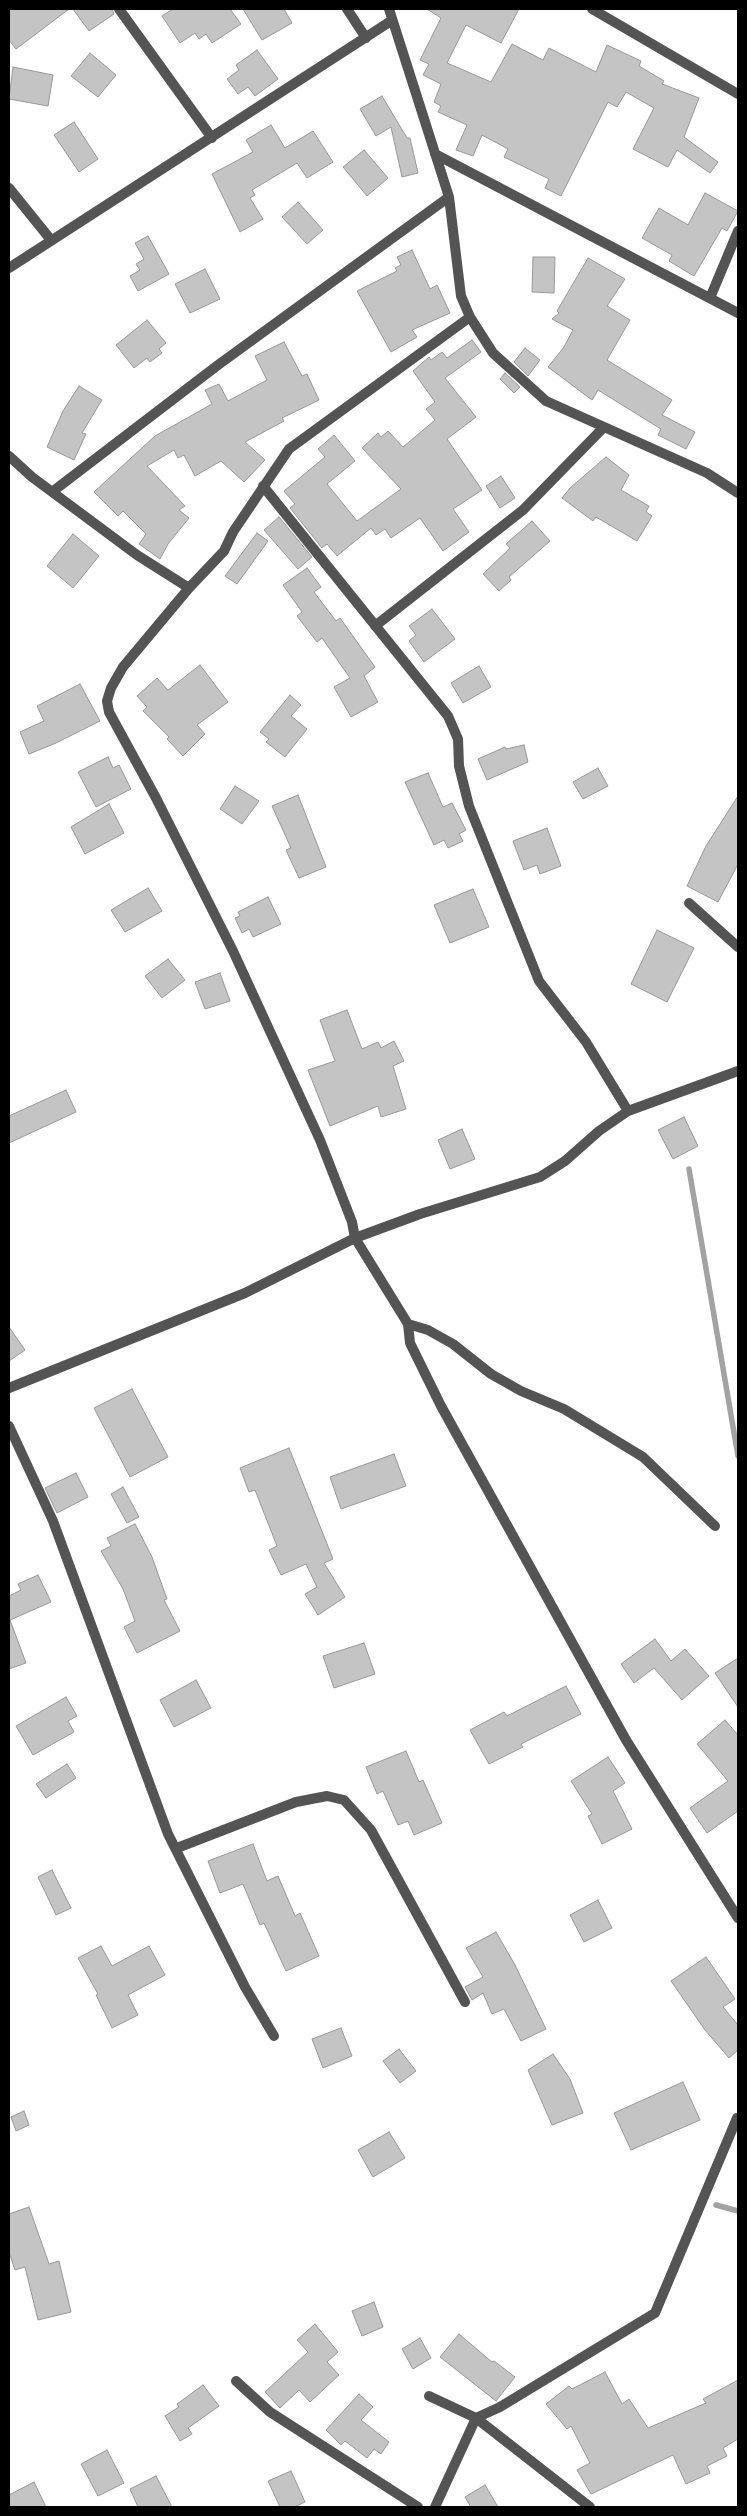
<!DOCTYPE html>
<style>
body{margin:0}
#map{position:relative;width:747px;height:2516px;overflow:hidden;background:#fff;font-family:"Noto Sans",sans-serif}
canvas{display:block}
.frame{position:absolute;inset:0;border:10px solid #000;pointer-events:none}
</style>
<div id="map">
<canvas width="747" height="2516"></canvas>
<div class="frame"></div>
</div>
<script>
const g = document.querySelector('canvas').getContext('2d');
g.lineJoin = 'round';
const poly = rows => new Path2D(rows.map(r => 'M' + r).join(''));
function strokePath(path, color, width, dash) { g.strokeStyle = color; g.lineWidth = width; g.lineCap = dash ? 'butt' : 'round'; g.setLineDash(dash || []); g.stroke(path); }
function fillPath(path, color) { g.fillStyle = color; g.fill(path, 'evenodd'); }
strokePath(poly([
 [689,1169,738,1456],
 [716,2205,738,2211]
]), '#a2a2a2', 5.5);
const building = poly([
 [9,9,69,9,16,49,9,40,9,9],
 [73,9,112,9,114,14,89,31,73,9],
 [173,9,230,9,241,24,212,43,206,34,199,39,195,33,180,43,162,16,173,9],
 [243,9,284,9,292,23,262,40,243,9],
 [427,9,519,9,501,43,466,25,447,63,491,82,512,44,543,60,549,48,596,72,607,45,641,61,639,66,664,81,662,84,699,98,684,137,718,162,710,173,677,150,668,167,633,149,654,108,626,92,617,107,608,102,561,196,545,188,549,179,504,157,508,149,482,135,473,156,456,150,467,125,438,112,441,106,434,102,441,84,423,75,429,64,420,60,441,18,427,9],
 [257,50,278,79,255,96,248,87,238,94,227,79,239,70,236,65,257,50],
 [90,53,116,75,98,97,71,76,90,53],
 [13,67,53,75,48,106,9,99,13,67],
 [382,96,407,138,410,138,418,173,402,177,391,127,376,136,360,109,382,96],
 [74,122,98,159,79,172,54,135,74,122],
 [271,125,285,148,313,131,333,162,307,178,297,163,252,190,255,195,250,198,263,219,240,232,212,174,253,152,246,140,271,125],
 [364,150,388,178,367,196,343,167,364,150],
 [705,193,738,211,727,231,722,228,694,276,669,261,672,255,642,238,659,208,688,225,705,193],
 [298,202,323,230,307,244,282,217,298,202],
 [148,236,169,274,138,291,130,276,140,270,136,264,144,259,135,243,148,236],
 [412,250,430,289,437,285,450,313,412,330,417,337,391,352,357,291,397,271,395,268,401,265,397,257,412,250],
 [533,257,555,257,554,293,532,292,533,257],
 [588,258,625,279,607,306,630,320,607,360,672,400,662,415,695,432,686,449,658,435,661,429,598,390,592,400,548,367,564,347,573,330,552,319,559,313,557,311,588,258],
 [205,269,220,299,190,313,175,284,205,269],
 [147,320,166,343,159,349,162,353,150,362,147,358,134,368,116,345,147,320],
 [472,340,481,352,445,378,476,417,447,439,482,490,453,509,469,532,443,551,420,518,391,538,385,529,376,535,371,528,337,556,327,544,322,548,290,508,295,504,284,491,325,457,318,449,334,435,355,461,327,484,357,521,401,489,362,448,378,433,381,437,388,431,403,447,435,420,426,409,435,402,413,371,429,357,431,360,442,352,447,358,472,340],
 [284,342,302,376,307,374,319,400,282,418,284,421,245,442,265,460,244,482,221,461,195,476,184,455,178,458,174,450,147,466,185,506,179,510,189,518,168,544,160,559,139,544,146,534,123,511,118,516,94,492,155,436,212,404,205,390,219,384,228,401,267,380,255,356,284,342],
 [525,348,540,360,528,376,514,362,525,348],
 [505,373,520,387,514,393,500,379,505,373],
 [79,386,102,400,82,433,86,434,74,460,47,447,63,411,79,386],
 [606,457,629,475,621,490,649,506,646,512,652,516,637,541,596,517,593,521,562,498,570,488,606,457],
 [501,476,515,498,500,508,486,486,501,476],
 [279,517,312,557,298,569,264,530,279,517],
 [532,521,550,541,509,577,511,580,499,591,483,574,510,548,506,544,532,521],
 [257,533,268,541,237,584,225,576,257,533],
 [73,534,99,556,73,588,47,566,73,534],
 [307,568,321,587,314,592,336,621,340,618,375,667,364,676,378,702,351,717,334,687,350,678,322,638,317,642,297,616,302,612,283,585,307,568],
 [432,609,455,639,424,662,409,641,416,635,409,626,432,609],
 [200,665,228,702,197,725,205,734,183,756,167,739,169,737,143,711,147,707,137,696,157,678,168,690,200,665],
 [479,666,491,687,463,703,451,683,479,666],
 [80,684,100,721,56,743,29,754,20,732,44,721,37,706,80,684],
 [290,695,301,705,291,716,307,729,285,757,266,742,269,739,260,732,290,695],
 [524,745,528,762,487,780,478,759,505,747,506,749,524,745],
 [108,757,113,768,119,765,131,789,96,807,78,772,108,757],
 [598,768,608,786,583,799,573,782,598,768],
 [428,773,443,807,452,803,466,830,459,834,463,841,448,848,444,840,434,845,405,782,428,773],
 [235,786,259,801,242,824,220,809,235,786],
 [298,795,326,867,299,878,286,850,291,848,272,806,298,795],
 [738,796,738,864,718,902,687,886,706,846,738,796],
 [109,804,124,833,85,854,71,827,109,804],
 [547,828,561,866,540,874,537,865,524,870,513,841,547,828],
 [148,888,162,911,125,932,111,910,148,888],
 [473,889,489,927,450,943,434,905,473,889],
 [268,897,281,924,253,937,249,929,242,933,235,918,240,916,238,912,268,897],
 [657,930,694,948,667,1002,631,984,657,930],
 [168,959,185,980,162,998,145,976,168,959],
 [220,973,230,1001,205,1009,195,982,220,973],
 [347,1010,362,1049,378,1042,381,1048,394,1041,404,1061,393,1066,406,1109,381,1117,378,1106,330,1126,308,1070,335,1061,320,1020,347,1010],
 [66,1090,76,1112,9,1143,9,1116,66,1090],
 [684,1117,698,1146,673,1159,658,1130,684,1117],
 [462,1129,475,1159,450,1169,438,1140,462,1129],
 [9,1327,25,1350,9,1361,9,1327],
 [132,1389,168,1457,130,1477,94,1408,132,1389],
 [289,1448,333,1559,324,1563,345,1597,318,1615,305,1594,317,1587,306,1564,281,1575,269,1550,277,1546,255,1490,249,1492,240,1468,289,1448],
 [394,1454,406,1486,341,1509,330,1477,394,1454],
 [76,1473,88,1497,57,1513,45,1488,76,1473],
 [123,1487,139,1517,127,1523,111,1494,123,1487],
 [135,1524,152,1557,167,1599,164,1600,180,1631,137,1653,124,1627,135,1621,123,1589,101,1551,111,1546,107,1538,135,1524],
 [38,1575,51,1602,10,1620,26,1663,9,1669,9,1596,21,1590,18,1584,38,1575],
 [655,1639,671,1661,685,1649,709,1676,682,1700,654,1668,634,1683,621,1664,655,1639],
 [364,1643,375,1674,334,1688,323,1656,364,1643],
 [738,1658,738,1707,715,1673,738,1658],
 [196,1680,211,1708,174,1727,160,1700,196,1680],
 [566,1686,581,1714,521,1744,523,1747,489,1764,470,1730,504,1712,507,1716,566,1686],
 [66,1697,77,1716,68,1721,74,1732,33,1755,16,1726,66,1697],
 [725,1720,738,1735,738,1811,707,1833,690,1808,728,1781,697,1744,725,1720],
 [406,1751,419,1782,423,1780,442,1823,414,1835,408,1821,398,1825,383,1791,377,1794,366,1767,406,1751],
 [608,1757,625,1783,613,1791,632,1829,602,1844,588,1816,592,1814,571,1781,608,1757],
 [67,1764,76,1778,46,1798,36,1784,67,1764],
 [253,1844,267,1881,278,1876,295,1916,300,1913,319,1956,286,1971,264,1923,260,1925,243,1884,220,1893,208,1861,253,1844],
 [52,1870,71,1908,56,1915,38,1877,52,1870],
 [598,1900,612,1928,584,1942,570,1915,598,1900],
 [496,1932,515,1965,546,2029,521,2041,504,2009,492,2014,483,1993,472,2000,465,1987,483,1977,466,1948,496,1932],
 [101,1946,112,1966,149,1946,165,1975,128,1995,138,2015,112,2028,96,1995,98,1994,78,1958,101,1946],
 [706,1957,735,1999,723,2007,738,2025,738,2050,729,2058,705,2030,671,1981,706,1957],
 [341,2028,352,2056,323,2068,312,2039,341,2028],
 [399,2049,416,2071,400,2083,383,2061,399,2049],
 [553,2054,570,2079,583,2113,552,2125,528,2070,553,2054],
 [683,2082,700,2120,631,2150,614,2113,683,2082],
 [24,2111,29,2125,16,2131,11,2117,24,2111],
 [389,2132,405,2158,373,2177,358,2150,389,2132],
 [29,2207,49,2264,59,2261,71,2312,38,2320,25,2267,15,2270,9,2252,9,2214,29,2207],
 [374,2302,383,2327,362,2336,352,2311,374,2302],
 [315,2324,338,2352,327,2362,339,2375,310,2402,299,2390,280,2408,265,2392,308,2352,297,2340,315,2324],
 [459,2334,492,2362,494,2361,515,2377,496,2401,440,2357,459,2334],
 [420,2338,431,2358,413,2369,402,2349,420,2338],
 [605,2372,622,2404,629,2399,648,2428,706,2403,703,2399,738,2380,738,2439,723,2448,727,2456,707,2466,710,2473,686,2484,673,2455,591,2494,577,2470,590,2463,571,2426,567,2429,546,2404,569,2386,572,2389,605,2372],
 [203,2385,219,2406,188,2428,192,2434,180,2441,165,2416,179,2407,177,2404,203,2385],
 [359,2394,373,2407,361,2420,389,2442,381,2454,374,2449,367,2458,345,2441,341,2445,326,2430,359,2394],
 [107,2450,124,2483,98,2496,81,2464,107,2450],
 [291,2471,305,2502,294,2507,280,2507,268,2481,291,2471],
 [156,2476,172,2507,138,2507,130,2489,156,2476],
 [34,2482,46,2507,9,2507,9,2495,34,2482],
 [485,2485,498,2507,471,2507,465,2497,485,2485]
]);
fillPath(building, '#c4c4c4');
strokePath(building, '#989898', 1);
strokePath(poly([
 [119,9,212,138],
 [347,9,366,38],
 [389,9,449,197,461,296,470,317,493,353,546,401,707,473,738,493],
 [592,9,738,94],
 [435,154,738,313],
 [9,188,51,240],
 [9,268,391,21],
 [710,298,738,231],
 [470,317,289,449,233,532,224,551,189,588,123,667,111,688,107,701,109,712,156,798,233,951,320,1140,352,1222,355,1238,408,1324,410,1343,441,1406,626,1740,738,1918],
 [9,456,32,477,137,555,189,588],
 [263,486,448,716,458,739,459,766,469,806,539,981,586,1042,628,1111],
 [52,492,218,365,449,197],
 [375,626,523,510,604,427],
 [689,903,738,947],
 [408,1324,428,1330,453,1344,491,1374,521,1391,564,1409,643,1457,715,1526],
 [9,1388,245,1293,355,1238,420,1214,540,1177,565,1161,599,1131,628,1111,738,1071],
 [9,1426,53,1521,168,1834,245,1987,274,2036],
 [177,1848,296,1802,327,1796,344,1800,371,1830,465,2002],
 [236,2381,270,2412,418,2507],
 [429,2396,476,2418,500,2407,655,2313,737,2118],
 [435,2507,476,2418,590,2507]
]), '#545454', 10);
</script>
